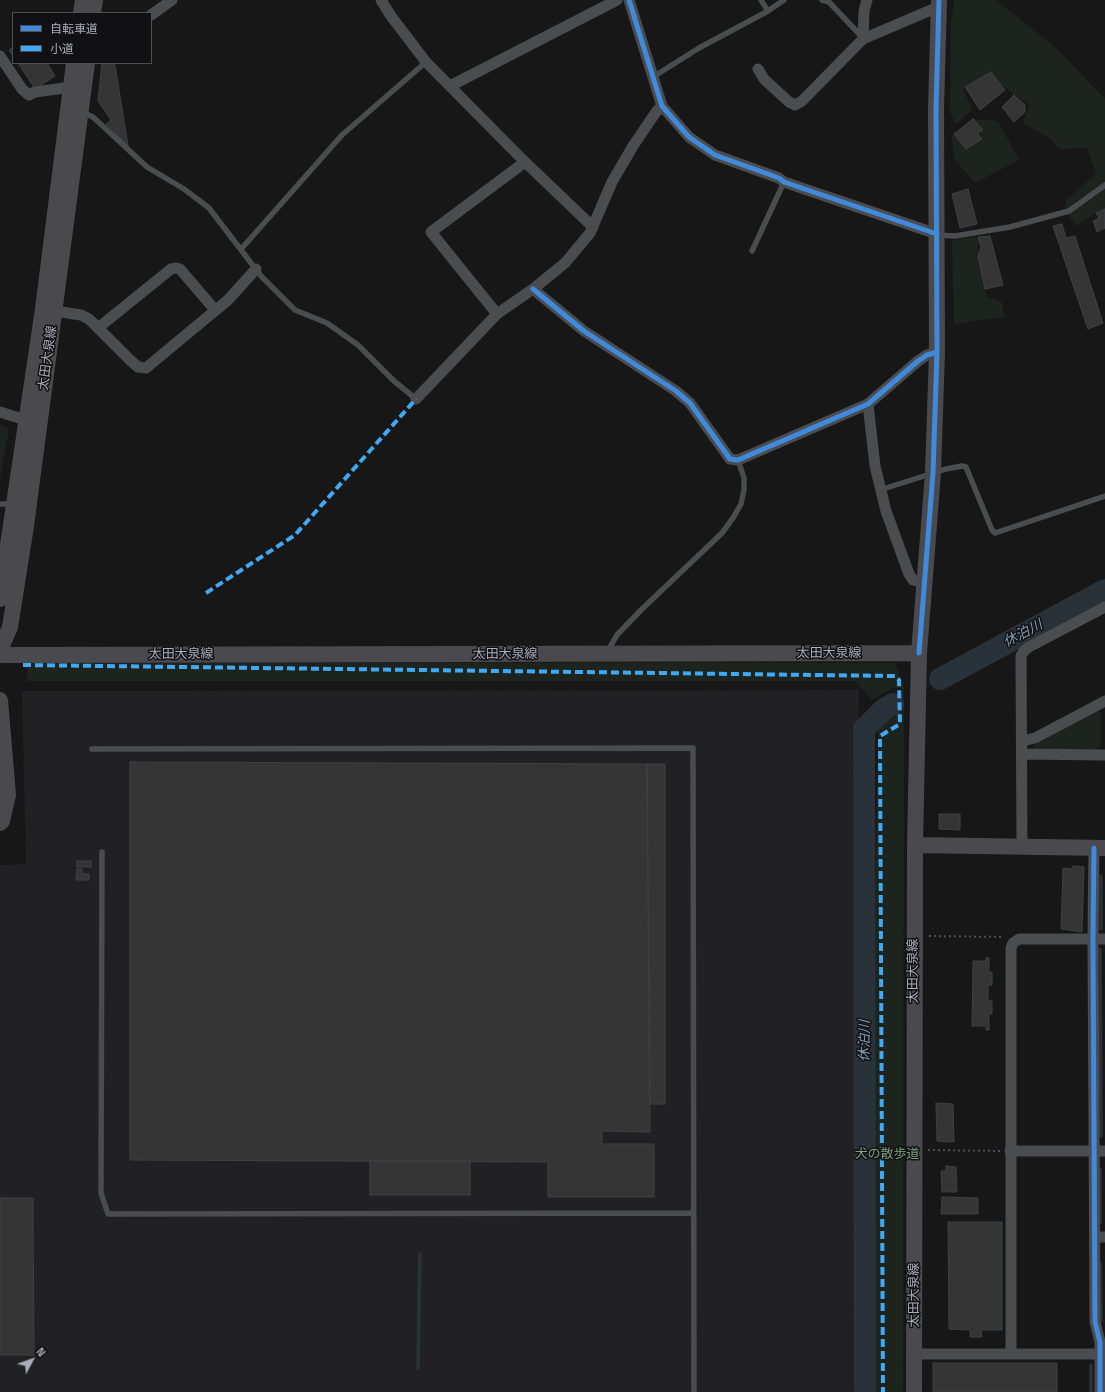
<!DOCTYPE html>
<meta charset="utf-8">
<style>
body{margin:0}
#map{position:relative;width:1105px;height:1392px;overflow:hidden;background:#171717;font-family:"Space Grotesk","Noto Sans JP",sans-serif}
canvas{display:block}
.legend{position:absolute;left:12px;top:12px;width:140px;height:52px;box-sizing:border-box;background:#111113;border:1px solid #4d4f55;margin:0;padding:5px 7px;list-style:none;font-size:12px;color:#a8adb8}
.legend li{display:flex;align-items:center;gap:8px;height:20px}
.legend b{width:20px;border:1px solid #4d4f55}
.north{position:absolute;left:12px;top:1340px;width:40px;height:40px;-webkit-text-stroke:3px #111113;paint-order:stroke;rotate:49deg;font-size:11px;font-weight:700;line-height:16px;text-align:center;color:#a8adb8}
.north::after{content:'';display:block;margin:auto;width:14px;height:18px;background:#a8adb8;clip-path:polygon(50% 0,100% 100%,50% 72%,0 100%)}
</style>
<div id="map">
<canvas width="1105" height="1392"></canvas>
<ul class="legend">
<li><b style="height:5px;background:#408adc"></b>自転車道</li>
<li><b style="height:5px;background:#3fa9f5"></b>小道</li>
</ul>
<div class="north">N</div>
</div>
<script>
const g = document.querySelector('canvas').getContext('2d');
g.lineJoin = 'round';
function fillPath(path, color) { g.fillStyle = color; g.fill(path, 'evenodd'); }
const poly = rows => new Path2D(rows.map(r => 'M' + r).join(''));
function strokePath(path, color, width, dash) { g.strokeStyle = color; g.lineWidth = width; g.lineCap = dash ? 'butt' : 'round'; g.setLineDash(dash || []); g.stroke(path); }
function drawText(font, color, halo, rows, align = 'center') {
  g.font = font + ' "Space Grotesk","Noto Sans JP",sans-serif'; g.lineWidth = 3; g.setLineDash([]); g.textBaseline = 'middle'; g.strokeStyle = halo; g.fillStyle = color; for (const [text, x, y, turn = 0] of rows) {
    g.save(); g.translate(x, y); g.rotate((+turn || 0) * Math.PI / 180); g.textAlign = isNaN(turn) ? turn : align; if (halo) g.strokeText(text, 0, 0); g.fillText(text, 0, 0); g.restore();
  }
}
fillPath(poly([
 [859,690,856,821,857,1392,0,1392,0,865,26,864,22,691]
]), '#212123');
fillPath(poly([
 [954,0,996,0,1055,47,1105,99,1105,209,1094,214,1076,226,1065,211,1067,199,1096,174,1087,148,1059,149,1050,139,1023,123,1029,105,1004,87,991,72,963,88,972,110,956,124,950,112,951,23],
 [973,119,998,121,1019,160,975,183,954,159,952,136,954,134,966,149,981,139,977,133,982,130],
 [978,237,978,256,987,297,1001,301,1004,317,954,324,952,240],
 [0,425,9,429,0,479],
 [28,662,895,663,904,687,903,1392,873,1392,871,1150,878,726,887,716,902,705,902,688,893,688,872,700,855,681,27,681],
 [1094,712,1101,712,1101,746,1097,749,1034,749,1034,745]
]), '#1d241e');
strokePath(poly([
 [1101,929,1101,876],
 [1100,949,1101,1136],
 [1100,1222,1100,1169],
 [1100,1263,1101,1321],
 [418,1368,420,1254],
 [1091,1392,1091,1365]
]), '#2a3239', 3.5);
strokePath(poly([
 [940,679,1105,590],
 [865,1392,864,729,884,709,893,704]
]), '#2a3239', 22);
const building = poly([
 [13,47,13,56,9,50,13,47],
 [18,63,47,63,55,76,35,89,18,63],
 [102,63,113,63,115,65,128,146,106,124,111,120,98,101,102,63],
 [991,72,1005,90,980,110,965,87,991,72],
 [1014,95,1025,105,1025,112,1014,122,1002,107,1014,95],
 [973,119,983,130,977,133,982,139,966,149,954,134,973,119],
 [968,189,977,224,960,228,952,194,968,189],
 [1105,209,1105,228,1097,232,1093,221,1099,218,1096,213,1105,209],
 [1062,224,1066,238,1075,236,1103,323,1088,329,1053,226,1062,224],
 [990,236,1003,285,985,289,978,256,981,247,978,237,990,236],
 [130,762,647,764,650,1132,602,1131,602,1144,654,1144,654,1197,548,1197,548,1162,130,1160,130,762],
 [647,764,665,764,665,1104,650,1104,647,764],
 [939,814,960,814,960,830,939,829,939,814],
 [77,861,91,861,91,867,77,867,77,861],
 [1073,866,1084,867,1082,932,1061,929,1063,868,1073,869,1073,866],
 [77,869,82,869,82,874,89,874,89,880,76,880,77,869],
 [986,958,989,958,989,972,992,972,992,985,988,985,988,1001,992,1001,992,1014,989,1014,989,1030,986,1030,986,1026,972,1026,973,961,986,961,986,958],
 [936,1103,953,1104,954,1142,937,1141,936,1103],
 [370,1161,470,1161,470,1195,370,1195,370,1161],
 [946,1166,956,1167,957,1192,942,1192,941,1171,946,1171,946,1166],
 [942,1197,978,1198,978,1214,941,1214,942,1197],
 [0,1198,33,1198,34,1355,0,1355,0,1198],
 [948,1222,1002,1222,1002,1330,981,1330,982,1337,970,1337,970,1330,949,1329,948,1222],
 [933,1363,1057,1363,1057,1392,933,1392,933,1363]
]);
fillPath(building, '#353536');
strokePath(building, '#3f4043', 1);
strokePath(poly([
 [929,936,1004,937],
 [928,1150,1000,1151]
]), '#4d4e52', 2, [2, 3]);
strokePath(poly([
 [761,0,768,11],
 [822,0,829,2,862,37],
 [653,77,699,48,768,11,784,0],
 [82,112,93,117,147,167,184,189,209,208,261,276,295,310,327,323,358,345,394,381,416,399],
 [937,235,955,236,1010,227,1069,211,1105,185],
 [242,248,342,135,426,62],
 [752,251,784,182],
 [880,490,946,469,962,466,966,467,992,530,995,533,1105,496],
 [0,504,14,504],
 [607,652,617,635,641,610,722,533,733,518,741,504,744,490,744,478,738,460],
 [92,749,693,748,694,1392],
 [102,852,101,1193,108,1214,693,1213]
]), '#4b4c50', 5.5);
strokePath(poly([
 [381,0,391,16,426,62,525,162,593,227],
 [629,0,662,106,689,137,715,155,779,178,784,182,937,234],
 [867,0,864,11,863,39,938,7],
 [151,15,172,0],
 [0,56,22,89,29,95,35,92,71,87,75,84],
 [758,69,764,79,789,102,795,105,802,101,863,39],
 [450,86,617,0],
 [533,289,584,331,676,391,690,403,730,459,738,460,868,404,918,361,927,355,937,352],
 [48,310,81,315,89,319,130,360,138,367,146,368,228,300,256,269],
 [497,314,431,232,525,162],
 [98,328,171,269,176,268,180,269,215,310],
 [416,399,497,314,533,289,565,263,590,233,612,182,633,146,656,112,662,106],
 [868,404,875,466,886,511,909,574,913,580,924,583],
 [0,412,32,422],
 [1022,741,1035,738,1105,701],
 [1023,754,1105,755],
 [1022,846,1021,656,1024,651,1029,647,1105,607],
 [1094,848,1093,939,1095,1322,1100,1342,1100,1392],
 [1010,1151,1105,1151],
 [1095,1237,1105,1237],
 [1011,1353,1011,948,1013,943,1019,939,1105,939],
 [915,1354,1100,1354]
]), '#4b4c50', 11);
strokePath(poly([
 [81,13,83,0],
 [93,13,95,0],
 [0,599,43,309,74,63],
 [0,650,10,627,26,526,87,63],
 [0,655,919,653],
 [0,700,8,795,2,821,0,823],
 [915,845,1105,848],
 [914,1392,915,845,919,653,933,473,937,352,936,109,939,0]
]), '#4a4a4e', 16);
strokePath(poly([
 [206,593,295,535,416,399],
 [23,665,895,676,899,680,900,724,880,736,883,1392]
]), '#3fa9f5', 4, [8, 4]);
strokePath(poly([
 [629,0,662,106,689,137,715,155,779,178,784,182,937,234],
 [533,289,584,331,676,391,690,403,730,459,738,460,868,404,918,361,927,355,937,352],
 [919,653,933,473,937,352,936,109,939,0],
 [1094,848,1093,939,1095,1322,1100,1342,1100,1392]
]), '#408adc', 5);
drawText('13px', '#a8adb8', '#111113', [
 ["太田大泉線",48,358,-82],
 ["太田大泉線",829,653],
 ["太田大泉線",181,654],
 ["太田大泉線",505,654],
 ["太田大泉線",913,971,-90],
 ["太田大泉線",914,1295,-90]
]);
drawText('13px', '#7fa381', '#111113', [
 ["犬の散歩道",887,1154]
]);
drawText('italic 14px', '#7f9bb3', '#111113', [
 ["休泊川",1023,634,-28],
 ["休泊川",865,1041,-90]
]);
</script>
